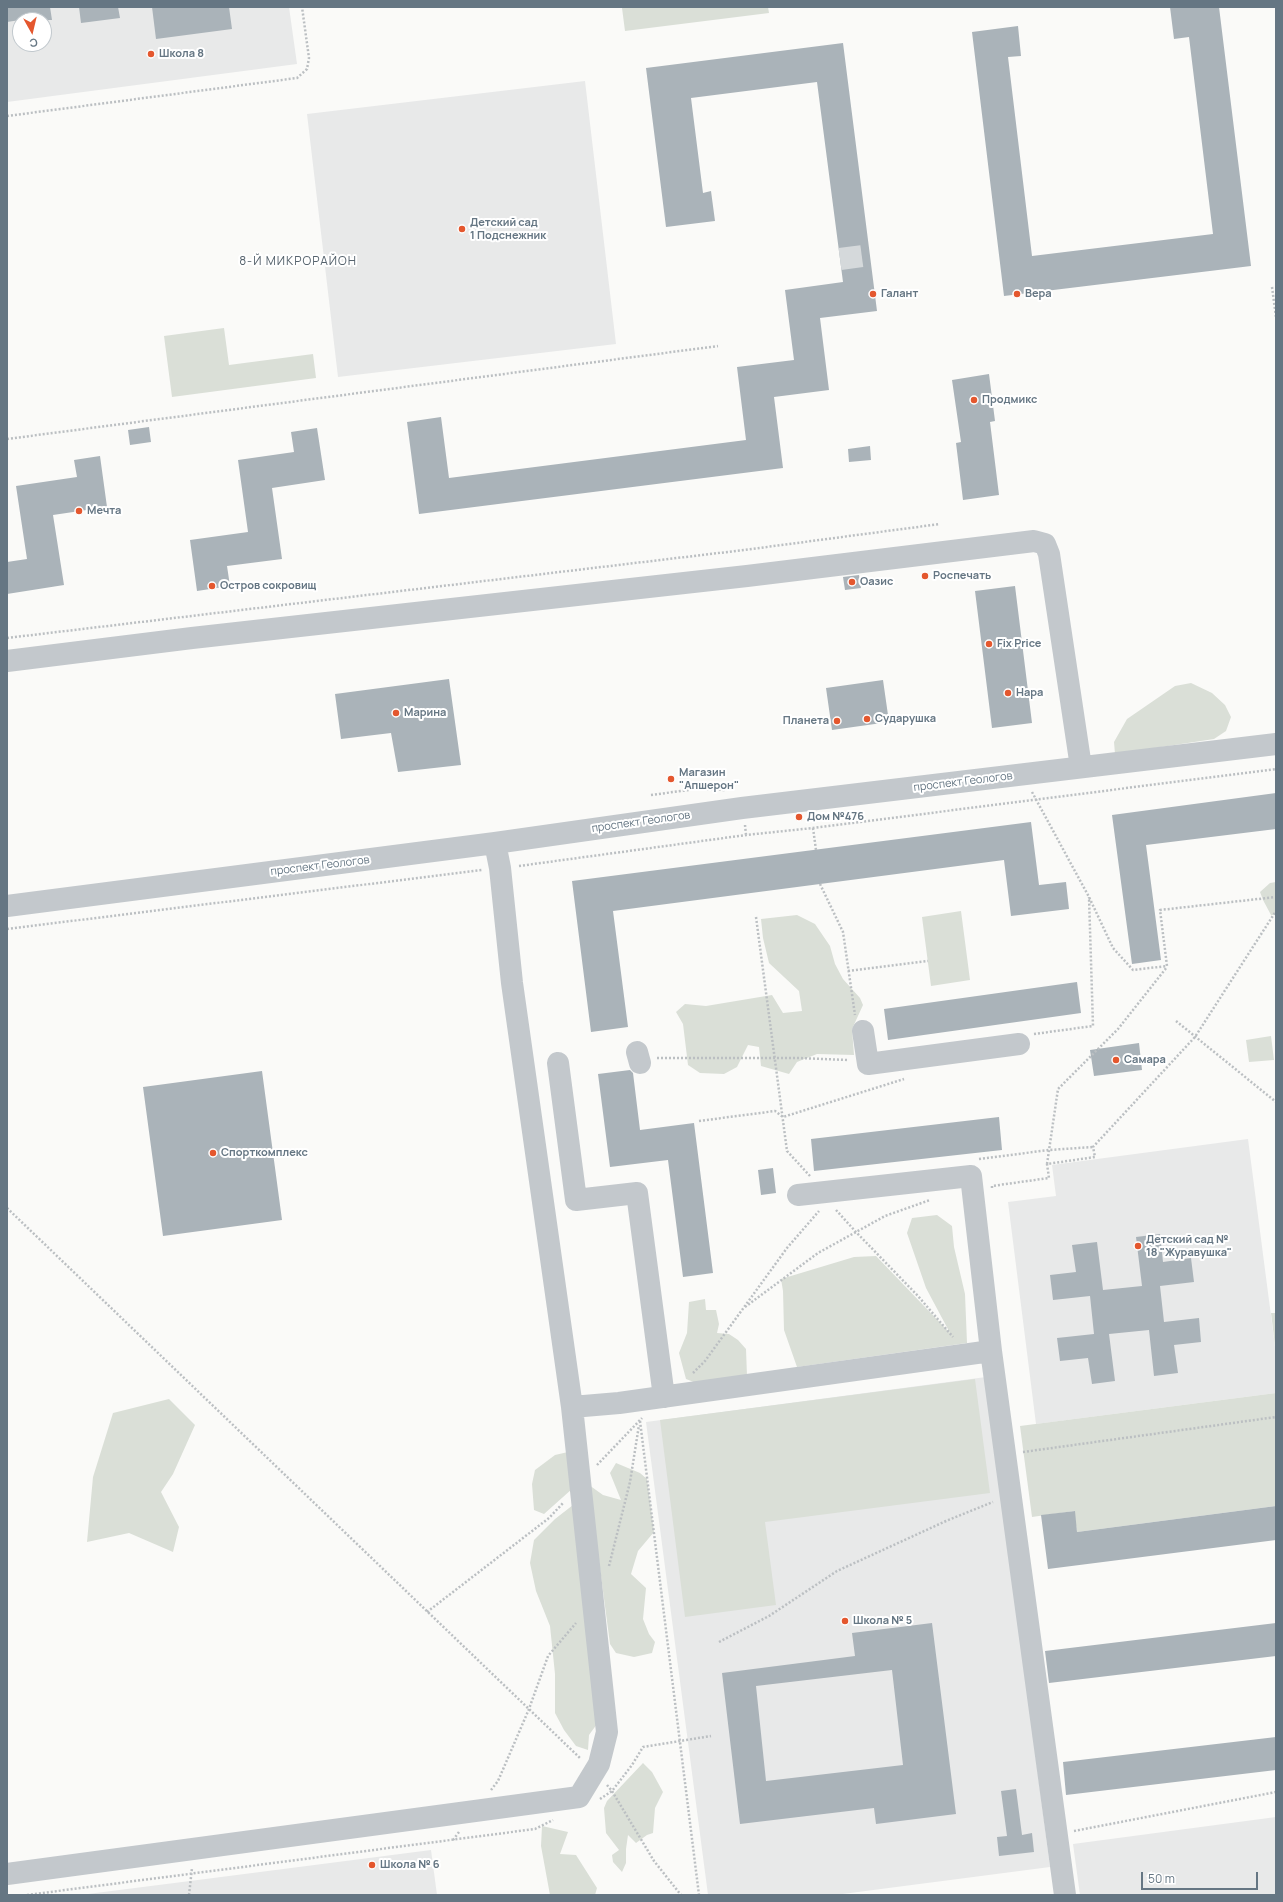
<!DOCTYPE html>
<meta charset="utf-8">
<style>
body{margin:0}
#map{position:relative;width:1283px;height:1902px;overflow:hidden;background:#fafaf8;font-family:Manrope,sans-serif}
canvas{display:block}
.frame{position:absolute;inset:0;border:8px solid #657683;pointer-events:none}
.north{position:absolute;left:12px;top:12px;width:40px;height:40px;box-sizing:border-box;background:#fff;border:1px solid #c1c8cd;border-radius:50%;rotate:172deg;font-size:11px;font-weight:700;line-height:16px;text-align:center;color:#657683}
.north::after{content:'';display:block;margin:auto;width:14px;height:18px;background:#e4572e;clip-path:polygon(50% 0,100% 100%,50% 72%,0 100%)}
.scale{position:absolute;left:1141px;top:1872px;width:117px;height:18px;box-sizing:border-box;border:2px solid #657683;border-top:0;padding-left:5px;font-size:12px;line-height:14px;white-space:nowrap;color:#657683;-webkit-text-stroke:3px #fff;paint-order:stroke}
</style>
<div id="map">
<canvas width="1283" height="1902"></canvas>
<div class="frame"></div>
<div class="north">С</div>
<div class="scale">50 m</div>
</div>
<script>
const g = document.querySelector('canvas').getContext('2d');
g.lineJoin = 'round';
function fillPath(path, color) { g.fillStyle = color; g.fill(path, 'evenodd'); }
const poly = rows => new Path2D(rows.map(r => 'M' + r).join(''));
function strokePath(path, color, width, dash) { g.strokeStyle = color; g.lineWidth = width; g.lineCap = dash ? 'butt' : 'round'; g.setLineDash(dash || []); g.stroke(path); }
function drawText(font, color, halo, rows, align = 'center') {
  g.font = font + ' Manrope,sans-serif'; g.lineWidth = 4; g.setLineDash([]); g.textBaseline = 'middle'; g.strokeStyle = halo; g.fillStyle = color; for (const [text, x, y, turn = 0] of rows) {
    g.save(); g.translate(x, y); g.rotate((+turn || 0) * Math.PI / 180); g.textAlign = isNaN(turn) ? turn : align; if (halo) g.strokeText(text, 0, 0); g.fillText(text, 0, 0); g.restore();
  }
}
fillPath(poly([
 [7,7,289,7,297,64,7,102],
 [20,20,44,20,44,44,20,44],
 [585,81,616,344,338,377,307,114],
 [1248,1139,1276,1354,1276,1393,1036,1424,1008,1202,1056,1196,1052,1165],
 [986,1377,1050,1867,835,1895,708,1895,646,1422],
 [1276,1817,1276,1895,1080,1895,1073,1844],
 [431,1850,437,1895,80,1895,190,1881]
]), '#e8e9e9');
fillPath(poly([
 [632,7,768,7,769,13,625,31,622,8],
 [224,328,229,365,313,354,316,378,172,397,164,336],
 [1191,683,1212,693,1225,705,1231,717,1226,731,1214,739,1115,754,1114,742,1127,719,1175,686],
 [1276,882,1276,915,1271,915,1263,900,1260,892,1270,883],
 [961,911,970,980,931,986,922,917],
 [797,915,815,924,830,946,835,964,843,979,860,998,863,1005,852,1029,854,1055,817,1054,797,1062,789,1074,761,1066,759,1047,748,1045,737,1067,724,1074,700,1073,688,1065,683,1024,676,1012,685,1004,706,1006,772,995,783,1013,802,1011,799,991,769,963,763,938,761,919],
 [1271,1036,1274,1060,1249,1062,1246,1040],
 [937,1215,952,1226,954,1247,965,1294,967,1343,797,1367,784,1330,783,1291,781,1279,854,1257,876,1256,950,1333,926,1288,907,1233,912,1218],
 [705,1299,706,1310,716,1310,719,1324,717,1333,729,1334,738,1340,746,1349,747,1376,699,1384,686,1379,679,1353,687,1333,689,1302],
 [1271,1313,1276,1313,1276,1354],
 [975,1379,990,1493,765,1522,776,1605,685,1617,660,1420],
 [1276,1393,1276,1506,1077,1532,1074,1511,1032,1517,1020,1426],
 [169,1399,195,1425,173,1474,161,1492,179,1527,173,1552,129,1533,87,1542,93,1477,113,1413],
 [568,1452,572,1489,544,1514,534,1510,532,1484,535,1470,555,1455],
 [616,1463,640,1473,647,1479,654,1532,638,1551,631,1574,646,1588,643,1619,649,1634,655,1642,652,1653,634,1657,616,1653,610,1644,589,1485,603,1495,621,1500,610,1473],
 [573,1505,597,1724,589,1735,588,1750,576,1746,564,1730,555,1713,555,1674,550,1626,536,1591,530,1563,534,1540,555,1519],
 [643,1763,652,1772,663,1792,655,1808,653,1833,647,1835,636,1843,628,1835,626,1849,626,1863,622,1872,613,1862,612,1855,619,1850,606,1833,604,1808,607,1801],
 [542,1826,568,1832,560,1854,576,1855,597,1888,595,1895,550,1895,541,1846]
]), '#dadfd7');
fillPath(poly([
 [7,7,50,7,52,20,20,20,7,22],
 [79,7,118,7,120,18,81,23],
 [152,7,229,7,232,29,156,39],
 [1170,7,1219,7,1251,266,1004,296,972,32,1018,26,1021,56,1008,57,1032,256,1213,234,1189,37,1174,39],
 [843,43,877,311,820,318,829,390,774,397,783,468,419,514,407,422,441,417,449,478,746,440,737,367,794,360,785,290,843,282,817,82,691,98,703,193,711,191,715,221,666,227,646,68],
 [989,374,995,421,990,422,999,495,963,500,956,443,961,442,952,380],
 [149,427,151,442,130,445,128,430],
 [317,428,325,480,272,488,282,559,227,566,230,586,197,591,190,540,248,532,238,460,294,452,291,432],
 [870,446,871,460,849,462,848,449],
 [100,456,107,507,53,515,64,585,7,594,7,562,27,559,16,486,77,477,74,460],
 [859,575,861,588,845,590,843,577],
 [1015,586,1032,723,992,728,975,591],
 [449,679,461,765,398,772,391,733,341,739,335,694],
 [883,680,889,722,832,730,826,688],
 [1276,793,1276,829,1146,845,1161,960,1132,964,1112,815],
 [1031,822,1039,885,1066,882,1069,909,1011,916,1004,860,613,911,628,1027,591,1032,572,881],
 [1077,982,1081,1013,888,1040,884,1009],
 [1139,1043,1142,1070,1094,1076,1090,1050],
 [630,1070,633,1073,640,1130,694,1123,713,1273,683,1277,668,1160,610,1167,598,1074],
 [262,1071,282,1220,163,1236,143,1087],
 [999,1117,1002,1150,814,1171,811,1139],
 [773,1168,776,1193,761,1195,758,1170],
 [1160,1234,1163,1262,1191,1258,1194,1282,1160,1286,1164,1322,1199,1318,1201,1342,1174,1345,1178,1373,1154,1376,1149,1330,1109,1334,1115,1381,1092,1384,1088,1358,1060,1361,1057,1338,1094,1334,1090,1296,1053,1300,1050,1275,1076,1272,1072,1245,1097,1242,1103,1290,1142,1286,1136,1237],
 [1276,1506,1276,1540,1048,1569,1041,1515,1075,1511,1077,1532],
 [932,1623,956,1814,876,1824,874,1808,740,1824,722,1673,855,1656,852,1633],
 [892,1670,903,1765,766,1781,756,1686],
 [1276,1623,1276,1656,1049,1683,1045,1651],
 [1276,1737,1276,1770,1066,1795,1063,1762],
 [1016,1789,1022,1835,1032,1833,1034,1852,999,1856,997,1837,1007,1836,1001,1791]
]), '#aab3b9');
strokePath(poly([
 [840,259,870,255]
]), '#d5d9db', 22, [22, 11]);
strokePath(poly([
 [7,116,297,78,307,69,309,58,302,7],
 [1272,287,1276,317],
 [7,439,718,346],
 [7,638,744,550,940,524],
 [1032,792,1089,897,1113,948,1133,970,1167,966,1160,910,1276,897],
 [651,795,696,789,726,790],
 [745,825,746,835],
 [813,828,816,850],
 [519,866,746,835,813,828,1276,769],
 [820,884,843,932,855,1015],
 [756,917,787,1151,810,1176],
 [7,929,482,870],
 [848,971,928,961],
 [1176,1021,1276,1102],
 [1034,1034,1093,1026,1089,897],
 [657,1058,799,1058,848,1060],
 [699,1121,775,1111,783,1117,904,1079],
 [979,1159,1049,1150,1093,1147],
 [1047,1164,1058,1089,1118,1029,1167,967],
 [992,1188,992,1186,1049,1178,1047,1164,1095,1157,1093,1147,1195,1037,1276,911],
 [7,1208,581,1759],
 [836,1210,856,1232,918,1296,953,1337],
 [745,1307,818,1253,885,1216,930,1200],
 [693,1373,705,1361,787,1248,819,1211],
 [640,1421,699,1895],
 [1023,1452,1276,1417],
 [597,1465,642,1418],
 [609,1566,630,1482,639,1425],
 [427,1612,549,1518,564,1502],
 [719,1642,769,1616,837,1571,946,1521,993,1502],
 [607,1785,612,1791,654,1861,681,1895],
 [491,1790,498,1781,529,1709,548,1656,576,1623],
 [600,1799,612,1791,632,1765,643,1747,711,1736],
 [1074,1831,1276,1792],
 [453,1840,459,1832],
 [27,1895,535,1829,553,1820],
 [189,1895,192,1868]
]), '#bbbfc2', 2.5, [2, 2]);
strokePath(poly([
 [7,661,192,638,747,576,1034,541,1045,544,1049,554,1081,767],
 [7,906,495,843,742,808,1276,744],
 [863,1031,868,1064,1019,1044],
 [637,1052,640,1063],
 [558,1063,576,1200,637,1193,664,1397],
 [798,1195,971,1176,991,1351,1065,1895],
 [572,1407,619,1403,991,1351],
 [7,1874,579,1797,599,1764,607,1732,572,1407,512,983,500,868,495,843]
]), '#c3c8cc', 22);
for (const [x, y, r, color] of [
 [151,54,4,"#e4572e"],
 [462,229,4,"#e4572e"],
 [873,294,4,"#e4572e"],
 [1017,294,4,"#e4572e"],
 [974,400,4,"#e4572e"],
 [79,511,4,"#e4572e"],
 [925,576,4,"#e4572e"],
 [852,582,4,"#e4572e"],
 [212,586,4,"#e4572e"],
 [989,644,4,"#e4572e"],
 [1008,693,4,"#e4572e"],
 [396,713,4,"#e4572e"],
 [867,719,4,"#e4572e"],
 [837,721,4,"#e4572e"],
 [671,779,4,"#e4572e"],
 [799,817,4,"#e4572e"],
 [1116,1060,4,"#e4572e"],
 [213,1153,4,"#e4572e"],
 [1138,1246,4,"#e4572e"],
 [845,1621,4,"#e4572e"],
 [372,1865,4,"#e4572e"]
]) { const dot = new Path2D(); dot.arc(x, y, r, 0, 2 * Math.PI); g.fillStyle = color; g.fill(dot); strokePath(dot, '#fff', 1.5); }
drawText('bold 11px', '#657683', '#fff', [
 ["Школа 8",159,54],
 ["Детский сад",470,223],
 ["1 Подснежник",470,236],
 ["Галант",881,294],
 ["Вера",1025,294],
 ["Продмикс",982,400],
 ["Мечта",87,511],
 ["Роспечать",933,576],
 ["Оазис",860,582],
 ["Остров сокровищ",220,586],
 ["Fix Price",997,644],
 ["Нара",1016,693],
 ["Марина",404,713],
 ["Сударушка",875,719],
 ["Планета",829,721,"right"],
 ["Магазин",679,773],
 ["\"Апшерон\"",679,786],
 ["Дом №476",807,817],
 ["Самара",1124,1060],
 ["Спорткомплекс",221,1153],
 ["Детский сад №",1146,1240],
 ["18 \"Журавушка\"",1146,1253],
 ["Школа № 5",853,1621],
 ["Школа № 6",380,1865]
], 'left');
drawText('11px', '#657683', '#fff', [
 ["проспект Геологов",963,782,-7],
 ["проспект Геологов",641,822,-8],
 ["проспект Геологов",320,866,-7]
]);
g.letterSpacing = '1px';
drawText('12px', '#57646e', '#fff', [
 ["8-Й МИКРОРАЙОН",298,262]
]);
g.letterSpacing = '0px';
</script>
